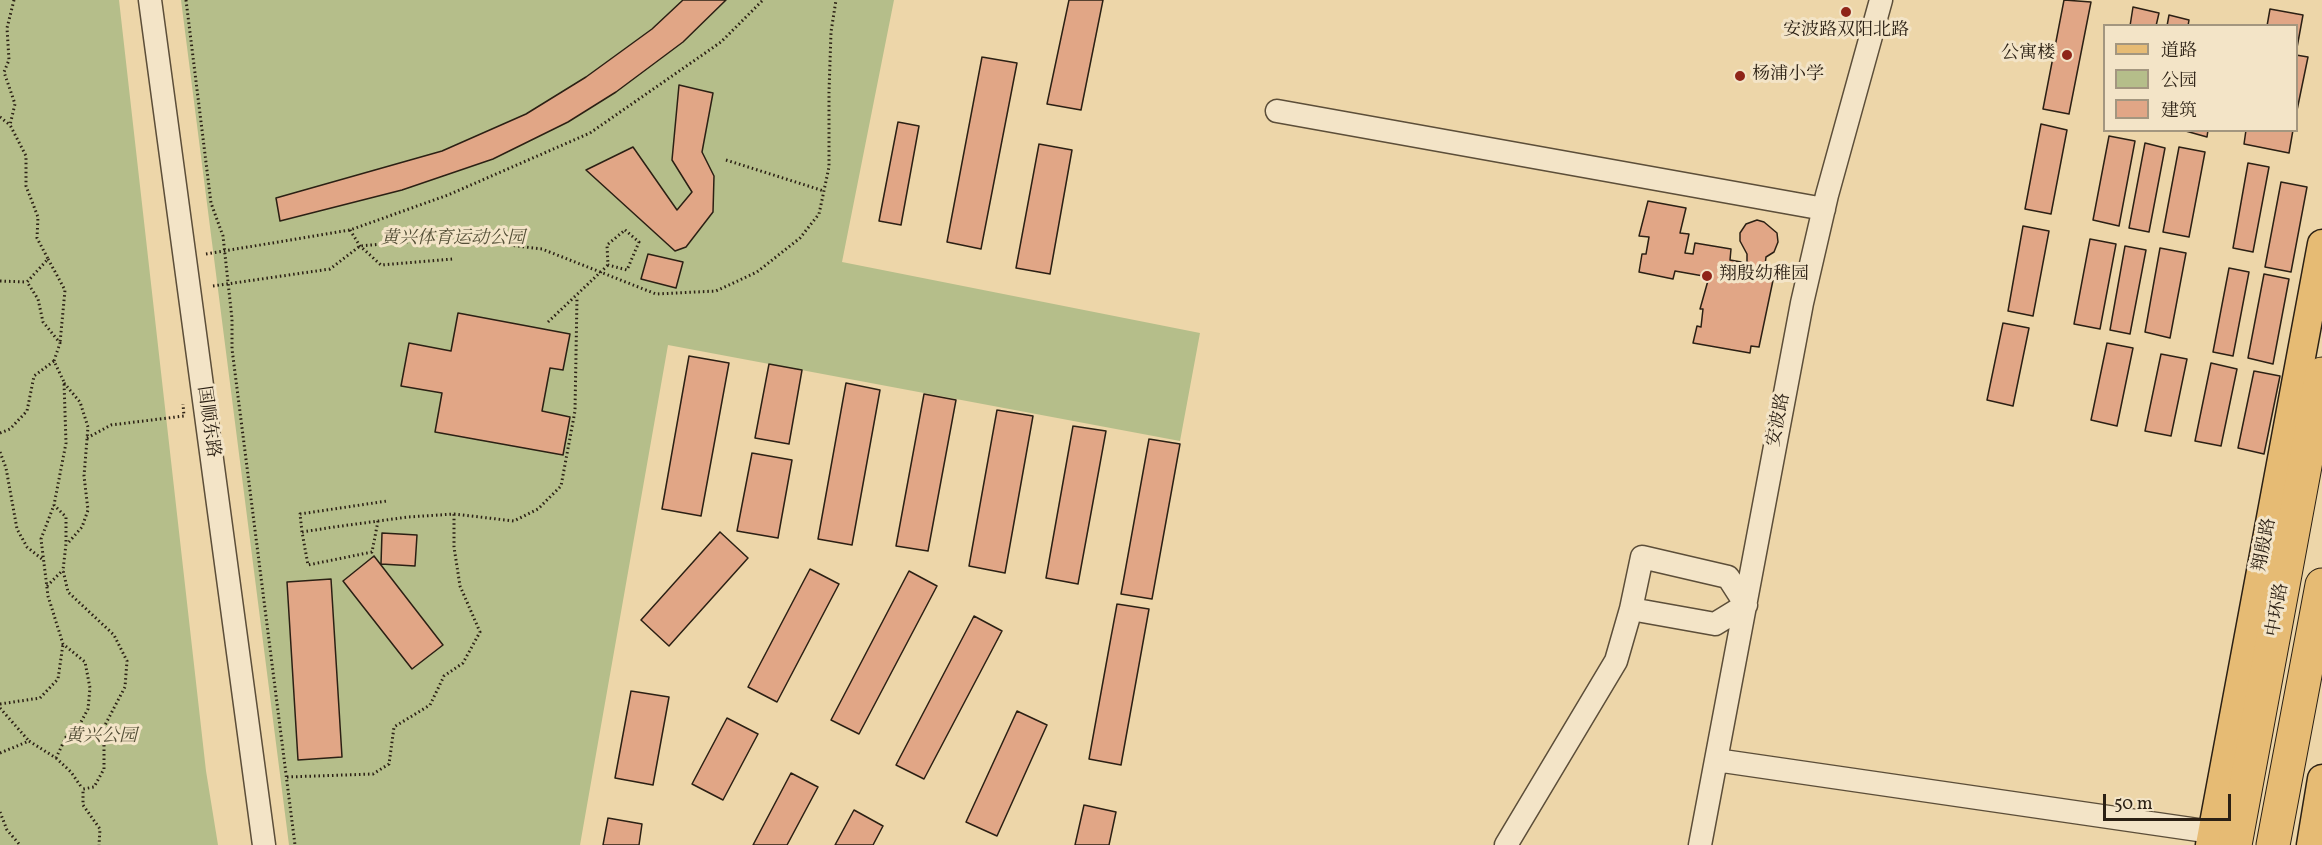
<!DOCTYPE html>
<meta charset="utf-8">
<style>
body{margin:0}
#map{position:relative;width:2322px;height:845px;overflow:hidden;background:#edd6a9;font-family:Vollkorn,"Noto Serif SC",serif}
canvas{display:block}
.legend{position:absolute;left:2103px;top:24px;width:195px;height:108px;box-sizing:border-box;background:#f3e4c7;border:2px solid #a3967f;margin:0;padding:8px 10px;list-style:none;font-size:18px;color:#2b2014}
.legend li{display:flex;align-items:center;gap:12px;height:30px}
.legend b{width:30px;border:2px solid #a3967f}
.scale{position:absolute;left:2103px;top:794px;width:128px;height:27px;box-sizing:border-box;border:3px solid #2b2014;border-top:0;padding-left:8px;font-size:18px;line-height:21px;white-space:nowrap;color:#2b2014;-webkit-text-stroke:4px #f3e4c7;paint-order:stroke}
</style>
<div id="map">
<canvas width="2322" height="845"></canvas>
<ul class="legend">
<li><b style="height:8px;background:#e6bb74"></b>道路</li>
<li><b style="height:16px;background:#b5be8a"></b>公园</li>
<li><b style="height:16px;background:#e1a686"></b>建筑</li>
</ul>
<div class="scale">50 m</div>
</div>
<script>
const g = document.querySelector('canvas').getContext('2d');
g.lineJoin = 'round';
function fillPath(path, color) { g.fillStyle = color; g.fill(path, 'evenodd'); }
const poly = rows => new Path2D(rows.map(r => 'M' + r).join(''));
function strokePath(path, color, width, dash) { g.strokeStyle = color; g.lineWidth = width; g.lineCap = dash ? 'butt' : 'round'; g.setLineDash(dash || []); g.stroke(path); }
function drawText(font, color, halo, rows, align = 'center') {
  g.font = font + ' Vollkorn,"Noto Serif SC",serif'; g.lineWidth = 6; g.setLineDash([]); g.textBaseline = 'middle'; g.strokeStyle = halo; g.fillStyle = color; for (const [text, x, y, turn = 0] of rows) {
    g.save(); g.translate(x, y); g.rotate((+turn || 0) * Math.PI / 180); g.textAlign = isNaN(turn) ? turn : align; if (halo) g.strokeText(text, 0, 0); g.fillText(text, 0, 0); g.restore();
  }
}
fillPath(poly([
 [0,0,119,0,206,771,218,845,0,845],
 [181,0,894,0,842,262,1200,333,1180,441,668,345,580,845,289,845]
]), '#b5be8a');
const building = poly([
 [683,0,726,0,683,42,616,92,568,122,493,159,402,190,280,221,276,198,442,151,526,114,586,77,652,29,683,0],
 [1069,0,1103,0,1081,110,1047,104,1069,0],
 [2064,0,2091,2,2069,114,2043,109,2064,0],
 [2133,7,2159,13,2156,26,2130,26,2133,7],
 [2270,9,2303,15,2296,53,2296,26,2267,26,2270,9],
 [2169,15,2189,20,2188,26,2167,26,2169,15],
 [2296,55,2308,57,2296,115,2296,55],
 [982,57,1017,63,981,249,947,242,982,57],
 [679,85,713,93,702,152,714,176,713,212,686,247,675,251,586,170,633,147,677,210,692,192,672,160,679,85],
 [898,122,919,126,901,225,879,221,898,122],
 [2041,124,2067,130,2051,214,2025,209,2041,124],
 [2182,130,2208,130,2207,137,2182,130],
 [2246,130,2293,130,2289,153,2244,144,2246,130],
 [2109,136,2135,141,2119,226,2093,220,2109,136],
 [2145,143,2165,148,2149,232,2129,228,2145,143],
 [1039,144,1072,150,1050,274,1016,268,1039,144],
 [2179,147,2205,152,2189,237,2163,232,2179,147],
 [2248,163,2269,167,2253,252,2233,248,2248,163],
 [2281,182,2307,187,2291,272,2265,267,2281,182],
 [1648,201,1686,208,1680,233,1689,234,1685,253,1693,254,1695,243,1731,249,1730,260,1747,263,1747,254,1740,241,1740,233,1746,224,1757,220,1764,222,1777,233,1778,242,1774,252,1766,257,1765,265,1776,266,1759,347,1751,346,1750,353,1693,343,1697,326,1701,327,1703,309,1700,309,1709,277,1675,271,1673,279,1639,272,1642,254,1646,254,1649,237,1639,236,1648,201],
 [2023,226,2049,231,2033,316,2008,311,2023,226],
 [2090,239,2116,244,2100,329,2074,324,2090,239],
 [2125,246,2146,250,2130,334,2110,330,2125,246],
 [2160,248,2186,253,2170,338,2145,332,2160,248],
 [648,254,683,262,676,288,641,279,648,254],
 [2229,268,2249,272,2233,356,2213,352,2229,268],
 [2264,274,2289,279,2273,364,2248,358,2264,274],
 [458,313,570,334,563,370,550,368,542,411,570,417,563,455,435,432,442,393,401,386,409,343,451,351,458,313],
 [2003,323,2029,328,2013,406,1987,400,2003,323],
 [2107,343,2133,348,2117,426,2091,420,2107,343],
 [2161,354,2187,359,2171,436,2145,431,2161,354],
 [689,356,729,363,701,516,662,509,689,356],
 [2211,363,2237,369,2221,446,2195,441,2211,363],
 [769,364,802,370,789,444,755,438,769,364],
 [2254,371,2280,376,2264,454,2238,448,2254,371],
 [846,383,880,390,852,545,818,539,846,383],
 [924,394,956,400,928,551,896,546,924,394],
 [997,410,1033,416,1005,573,969,566,997,410],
 [1073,426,1106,431,1078,584,1046,578,1073,426],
 [1149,439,1180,444,1152,599,1121,594,1149,439],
 [752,453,792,460,778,538,737,531,752,453],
 [720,532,748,558,669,646,641,620,720,532],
 [382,533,417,535,415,566,381,564,382,533],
 [374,556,443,645,412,669,343,581,374,556],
 [810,569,839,584,777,702,748,687,810,569],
 [909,571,937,586,859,734,831,720,909,571],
 [331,579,342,757,298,760,287,582,331,579],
 [1117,604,1149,609,1121,765,1089,759,1117,604],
 [974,616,1002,631,924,779,896,765,974,616],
 [631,691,669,697,653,785,615,778,631,691],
 [1017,711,1047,725,997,836,966,822,1017,711],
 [727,718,758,734,723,800,692,784,727,718],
 [791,773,818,787,787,845,753,845,791,773],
 [1084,805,1116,812,1109,845,1075,845,1084,805],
 [854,810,883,826,873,845,835,845,854,810],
 [608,818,642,824,639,845,603,845,608,818]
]);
fillPath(building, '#e1a686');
strokePath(building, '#2b2014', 1.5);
const minor = poly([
 [150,0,264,845],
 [1277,111,1824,209],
 [1716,760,2212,832],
 [1506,845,1616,661,1631,609,1642,557,1728,577,1746,605,1715,624,1631,609],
 [1700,845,1802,303,1827,195,1881,0]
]);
const major = poly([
 [2210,845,2322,244],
 [2311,845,2322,779]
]);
const highway = poly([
 [2235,845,2322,374],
 [2273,845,2322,585]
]);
strokePath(minor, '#5c4e39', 25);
strokePath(major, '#2b2014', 31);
strokePath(highway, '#2b2014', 35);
strokePath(poly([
 [14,0,7,28,9,60,4,72,15,104,10,125,26,156,26,186,38,217,37,238,48,259,27,282,38,299,43,322,60,343,54,361,64,382,66,443,54,505,66,517,66,544,63,570,68,592,114,635,127,661,125,687,104,727,104,769,94,787,83,789,83,805,100,829,99,845],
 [186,0,211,203,223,236,232,319,232,349,295,845],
 [0,117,10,125],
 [726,160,824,191],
 [350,230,360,246,381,265,453,259],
 [625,230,639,242,627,270,608,265,607,245,625,230],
 [206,254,350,230,448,195,590,133,721,42,763,0],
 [48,259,65,290,60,343],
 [0,281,27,282],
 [213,286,330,269,360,246,451,238,542,249,656,294,716,291,757,272,800,238,819,214,829,167,829,92,831,32,836,0],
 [548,322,608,265],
 [64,383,80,402,88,427,84,476,88,510,82,527,68,543],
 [0,433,10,429,27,411,34,376,54,361],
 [87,438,111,425,184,416,183,404],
 [0,452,6,468,17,529,27,547,42,559],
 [378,521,372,552,308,565,302,532,334,527,408,517,454,514,514,521,538,509,561,486,575,411,577,297],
 [302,532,300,514,387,501],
 [47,586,63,570],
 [0,704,40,698,58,679,63,644],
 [0,708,29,741],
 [0,753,29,741,56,758,66,737,81,722,88,709,90,688,85,662,63,644,48,596,41,539,54,505],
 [56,758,71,772,82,788],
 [287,777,373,774,389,764,394,727,430,705,444,676,463,663,480,632,460,586,454,547,454,514],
 [0,812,7,830,20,845]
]), '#2b2014', 3, [1.5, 3]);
strokePath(minor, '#f3e4c7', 22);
strokePath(major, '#e6bb74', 28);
strokePath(highway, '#e6bb74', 33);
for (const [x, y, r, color] of [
 [1846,12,6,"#8f2418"],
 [2067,55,6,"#8f2418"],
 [1740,76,6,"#8f2418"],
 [1707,276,6,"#8f2418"]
]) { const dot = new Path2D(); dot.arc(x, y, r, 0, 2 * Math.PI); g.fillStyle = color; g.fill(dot); strokePath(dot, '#f3e4c7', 2); }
drawText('18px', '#2b2014', '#f3e4c7', [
 ["安波路双阳北路",1846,32,"center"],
 ["公寓楼",2055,55,"right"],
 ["杨浦小学",1752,76],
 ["翔殷幼稚园",1719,276]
], 'left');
drawText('italic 18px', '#544f37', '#f3e4c7', [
 ["黄兴体育运动公园",453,240],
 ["黄兴公园",101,738]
]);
drawText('18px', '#2b2014', '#f3e4c7', [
 ["安波路",1780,420,-79],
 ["国顺东路",207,422,82],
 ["翔殷路",2266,545,-79],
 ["中环路",2279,610,-80]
]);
</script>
